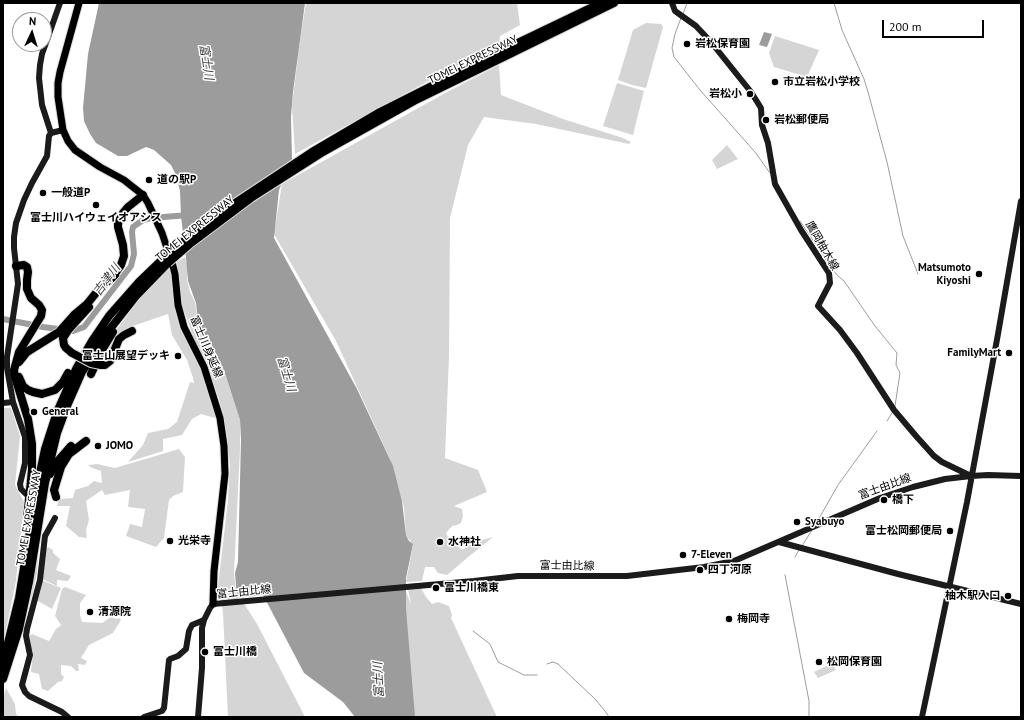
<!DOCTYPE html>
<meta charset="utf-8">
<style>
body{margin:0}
#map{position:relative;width:1024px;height:720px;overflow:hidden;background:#fff;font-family:"PT Sans",sans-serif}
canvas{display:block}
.frame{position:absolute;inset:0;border:4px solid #000;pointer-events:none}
.north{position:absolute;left:12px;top:12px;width:40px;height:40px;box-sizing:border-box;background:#fff;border:1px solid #999;border-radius:50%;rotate:4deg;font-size:11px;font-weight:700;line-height:16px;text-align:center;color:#000}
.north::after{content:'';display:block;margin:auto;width:14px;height:18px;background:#000;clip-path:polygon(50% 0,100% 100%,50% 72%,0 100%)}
.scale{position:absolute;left:882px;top:20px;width:102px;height:18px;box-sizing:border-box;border:2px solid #000;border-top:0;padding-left:5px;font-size:12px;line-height:14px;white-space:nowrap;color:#000;-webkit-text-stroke:3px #fff;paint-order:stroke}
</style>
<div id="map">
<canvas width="1024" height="720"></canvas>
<div class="frame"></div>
<div class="north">N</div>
<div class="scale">200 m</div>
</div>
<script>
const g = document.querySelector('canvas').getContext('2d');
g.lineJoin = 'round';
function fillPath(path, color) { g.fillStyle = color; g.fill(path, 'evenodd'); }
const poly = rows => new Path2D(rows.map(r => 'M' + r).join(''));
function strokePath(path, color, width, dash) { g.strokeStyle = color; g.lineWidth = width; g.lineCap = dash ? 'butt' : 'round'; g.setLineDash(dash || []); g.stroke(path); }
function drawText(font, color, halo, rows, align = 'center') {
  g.font = font + ' "PT Sans","Noto Sans JP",sans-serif'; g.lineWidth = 3; g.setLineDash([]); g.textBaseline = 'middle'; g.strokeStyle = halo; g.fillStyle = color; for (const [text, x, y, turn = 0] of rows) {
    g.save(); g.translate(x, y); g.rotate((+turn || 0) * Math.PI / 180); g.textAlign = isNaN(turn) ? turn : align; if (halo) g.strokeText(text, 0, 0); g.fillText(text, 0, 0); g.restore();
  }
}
fillPath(poly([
 [306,3,517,3,520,25,500,36,499,46,441,74,295,154,292,106,300,40],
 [646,23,661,24,663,27,646,88,632,85,618,80,633,30],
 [775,36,819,50,807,77,774,67,769,53],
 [499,65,501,95,563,119,623,138,631,142,629,144,536,124,484,117,468,145,450,218,449,356,445,458,478,470,487,492,454,506,462,509,463,516,461,523,457,525,452,526,446,533,448,537,462,550,472,543,493,537,467,558,447,575,438,573,434,567,425,567,422,581,406,582,413,545,406,535,404,507,390,459,336,341,274,234,282,184,447,92],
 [617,83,644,91,633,135,603,126],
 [727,145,738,159,717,169,712,160],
 [185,257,187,264,187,280,190,292,195,302,198,322,224,370,240,420,240,450,234,575,237,598,245,605,257,624,305,717,228,717,223,613,221,598,218,595,218,587,228,500,230,465,225,426,219,399,205,359,195,341,181,302,177,262],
 [173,266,174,298,207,377,215,418,201,414,192,419,182,435,163,439,163,451,128,462,143,445,148,433,168,429,177,422,190,382,194,383,193,378,187,360,172,335,168,314,127,328,101,362,101,359,114,333,148,288,159,275],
 [3,408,11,408,20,436,15,485,24,502,16,581,3,644],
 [179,449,185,457,183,492,173,496,169,500,164,538,156,547,126,536,130,524,142,527,145,509,128,507,130,490,105,495,102,490,86,501,89,520,86,530,87,538,79,537,66,526,70,506,57,506,59,499,73,498,75,490,88,486,94,481,102,483,101,471,92,468,88,465,97,464,115,468],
 [48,547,53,550,53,553,60,559,56,570,71,576,68,581,57,580,57,586,42,579,46,549],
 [38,560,37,573,33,593,22,629,33,572],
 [41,580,61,588,52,609,36,600],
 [65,587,86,595,80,603,80,615,82,622,102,623,111,617,117,619,119,618,121,620,113,633,89,645,81,658,87,661,85,665,78,664,79,671,76,671,71,666,61,665,61,674,64,677,62,681,58,682,48,691,42,689,39,674,31,672,33,653,28,637,32,634,49,641,56,629,61,625,55,616,62,589],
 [421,588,426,597,432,604,438,602,449,606,452,615,451,618,497,717,412,717,404,668,406,591,411,605,408,589],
 [832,663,836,670,818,678,814,672],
 [6,688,15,704,16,714,19,717,3,717,3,697]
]), '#d5d5d5');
fillPath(poly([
 [99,3,305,3,293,92,291,117,292,159,279,190,274,238,357,389,393,466,402,501,406,535,409,541,413,544,406,578,406,609,415,717,355,717,343,702,304,673,263,595,237,598,235,573,238,562,241,440,240,420,224,370,210,342,203,333,198,321,196,303,188,281,186,258,181,216,180,191,176,175,171,165,154,150,146,147,127,156,118,156,96,143,90,134,84,121,83,108,88,54],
 [764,32,772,34,767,47,759,45]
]), '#9c9c9c');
strokePath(poly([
 [834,3,842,30,864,79,868,92,887,162,903,236,918,274],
 [683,14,687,3],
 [681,18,675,34,672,48,674,57,700,90,755,152,770,173],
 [800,221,831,267,837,275,844,281,875,326,897,353,896,365,900,373,895,406],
 [887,421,892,413],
 [817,522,838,485,877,431],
 [802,546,812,530],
 [795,557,799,550],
 [785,575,809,701,809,717],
 [473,631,490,644,498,662,524,675,537,675],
 [547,664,553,662,558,664,595,699,605,711,609,717]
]), '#9c9c9c', 1);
strokePath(poly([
 [3,319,43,327,73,331,84,327,131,266,134,254,132,232,133,227,143,220,151,218,189,215]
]), '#9c9c9c', 6);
const primary = poly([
 [79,3,60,72,58,83,58,97,63,130,68,141,75,150,100,167,124,180,143,195,148,203,162,233,173,266,175,274,178,305,184,327,204,367,220,418,224,446,225,474,214,571,213,604]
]);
const highway = poly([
 [509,47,601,3],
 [510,54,614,3],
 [16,266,24,265,27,267,28,272,27,280,27,289,31,298,39,305,42,310,41,316,19,352,14,370,15,377,28,419,32,444,32,470,27,519],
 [112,278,121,265,124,256,123,245,118,227,118,223,123,213,128,207,143,195],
 [72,353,66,348,64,345,63,338,69,329,89,307],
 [19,362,27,352,59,332,75,314,87,304,100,288,115,275],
 [101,365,105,365,110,361,119,339,124,335,132,331],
 [91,374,102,350,113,332],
 [19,377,23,386,28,390,33,392,42,394,55,390,63,382,68,373],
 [50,474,57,462,71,446],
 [56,497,54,490,61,467,69,454,86,441],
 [3,659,8,643,19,598,38,482,45,449,57,412,76,369,92,341,109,316,139,282,166,256],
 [3,679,19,629,29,582,45,483,57,433,67,406,82,372,106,334,136,296,168,263]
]);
strokePath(primary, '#dbdbdb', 9);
strokePath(highway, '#dbdbdb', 10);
strokePath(poly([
 [672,3,675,11,696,26,711,42,751,92,761,108,762,125,768,143,775,184,801,230,829,273,830,283,818,306,840,330,857,353,894,410,916,436,934,456,942,462,971,476],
 [51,133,42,105,39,78,40,65,42,54,60,3],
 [3,403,13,402],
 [26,494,21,489,20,484,25,463,25,437,13,402,7,368,7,357,18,284,14,248,14,237,16,223,24,200,32,183,47,156,49,136,51,133,63,130],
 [55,518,45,536,40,580,27,629,26,636,30,655,22,685,25,692,29,696,62,712,68,717],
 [779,542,898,574,1021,604],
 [144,717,162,711,164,708,169,660,170,659,178,656,186,649,189,631,192,625,204,620],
 [198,717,202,668,202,628,204,620,210,608,213,604,474,581,518,576,627,576,704,567,734,561,880,498,913,487,945,479,971,476,988,475,1021,476],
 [922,717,967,502,998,334,1021,201]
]), '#1b1b1b', 6);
strokePath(primary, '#000', 7);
strokePath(highway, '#000', 8);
const highwayBridge = poly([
 [166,256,196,231,226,209,312,152,380,112,509,47],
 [168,263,191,243,251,198,323,152,414,101,510,54],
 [72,353,91,363,101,365]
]);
strokePath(highwayBridge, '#dbdbdb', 10, []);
strokePath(highwayBridge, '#000', 8);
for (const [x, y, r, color] of [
 [687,44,4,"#000"],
 [775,82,4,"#000"],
 [750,94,4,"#000"],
 [766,120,4,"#000"],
 [149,180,4,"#000"],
 [43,193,4,"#000"],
 [96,205,4,"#000"],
 [979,274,4,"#000"],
 [1009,353,4,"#000"],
 [178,356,4,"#000"],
 [34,412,4,"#000"],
 [98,446,4,"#000"],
 [884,500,4,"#000"],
 [797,522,4,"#000"],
 [950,531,4,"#000"],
 [170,541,4,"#000"],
 [440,542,4,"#000"],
 [683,555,4,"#000"],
 [700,570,4,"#000"],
 [436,588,4,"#000"],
 [1008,596,4,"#000"],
 [90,612,4,"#000"],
 [729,619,4,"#000"],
 [205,652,4,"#000"],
 [819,662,4,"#000"]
]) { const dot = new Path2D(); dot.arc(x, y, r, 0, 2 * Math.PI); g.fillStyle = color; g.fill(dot); strokePath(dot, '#fff', 1.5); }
drawText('bold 11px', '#000', '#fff', [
 ["岩松保育園",695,44],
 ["市立岩松小学校",783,82],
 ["岩松小",742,94,"right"],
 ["岩松郵便局",774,120],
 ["道の駅P",157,180],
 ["一般道P",51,193],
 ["富士川ハイウェイオアシス",96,218,"center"],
 ["Matsumoto",971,268,"right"],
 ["Kiyoshi",971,281,"right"],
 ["FamilyMart",1001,353,"right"],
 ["富士山展望デッキ",170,356,"right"],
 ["General",42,412],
 ["JOMO",106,446],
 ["橋下",892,500],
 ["Syabuyo",805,522],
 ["富士松岡郵便局",942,531,"right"],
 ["光栄寺",178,541],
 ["水神社",448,542],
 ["7-Eleven",691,555],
 ["四丁河原",708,570],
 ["富士川橋東",444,588],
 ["柚木駅入口",1000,596,"right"],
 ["清源院",98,612],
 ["梅岡寺",737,619],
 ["富士川橋",213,652],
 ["松岡保育園",827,662]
], 'left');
drawText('11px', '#000', '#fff', [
 ["TOMEI EXPRESSWAY",473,60,-26],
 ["TOMEI EXPRESSWAY",195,229,-39],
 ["鷹岡柚木線",822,246,60],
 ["富士川身延線",206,347,67],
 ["富士由比線",885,487,-20],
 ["TOMEI EXPRESSWAY",29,518,-80],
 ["富士由比線",567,566,1],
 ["富士由比線",244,592,-6]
]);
drawText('italic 12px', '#3d3d3d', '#fff', [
 ["富士川",206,62,81],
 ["吉津川",107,280,-53],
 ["富士川",286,374,73],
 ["富士川",379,680,-93]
]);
</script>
